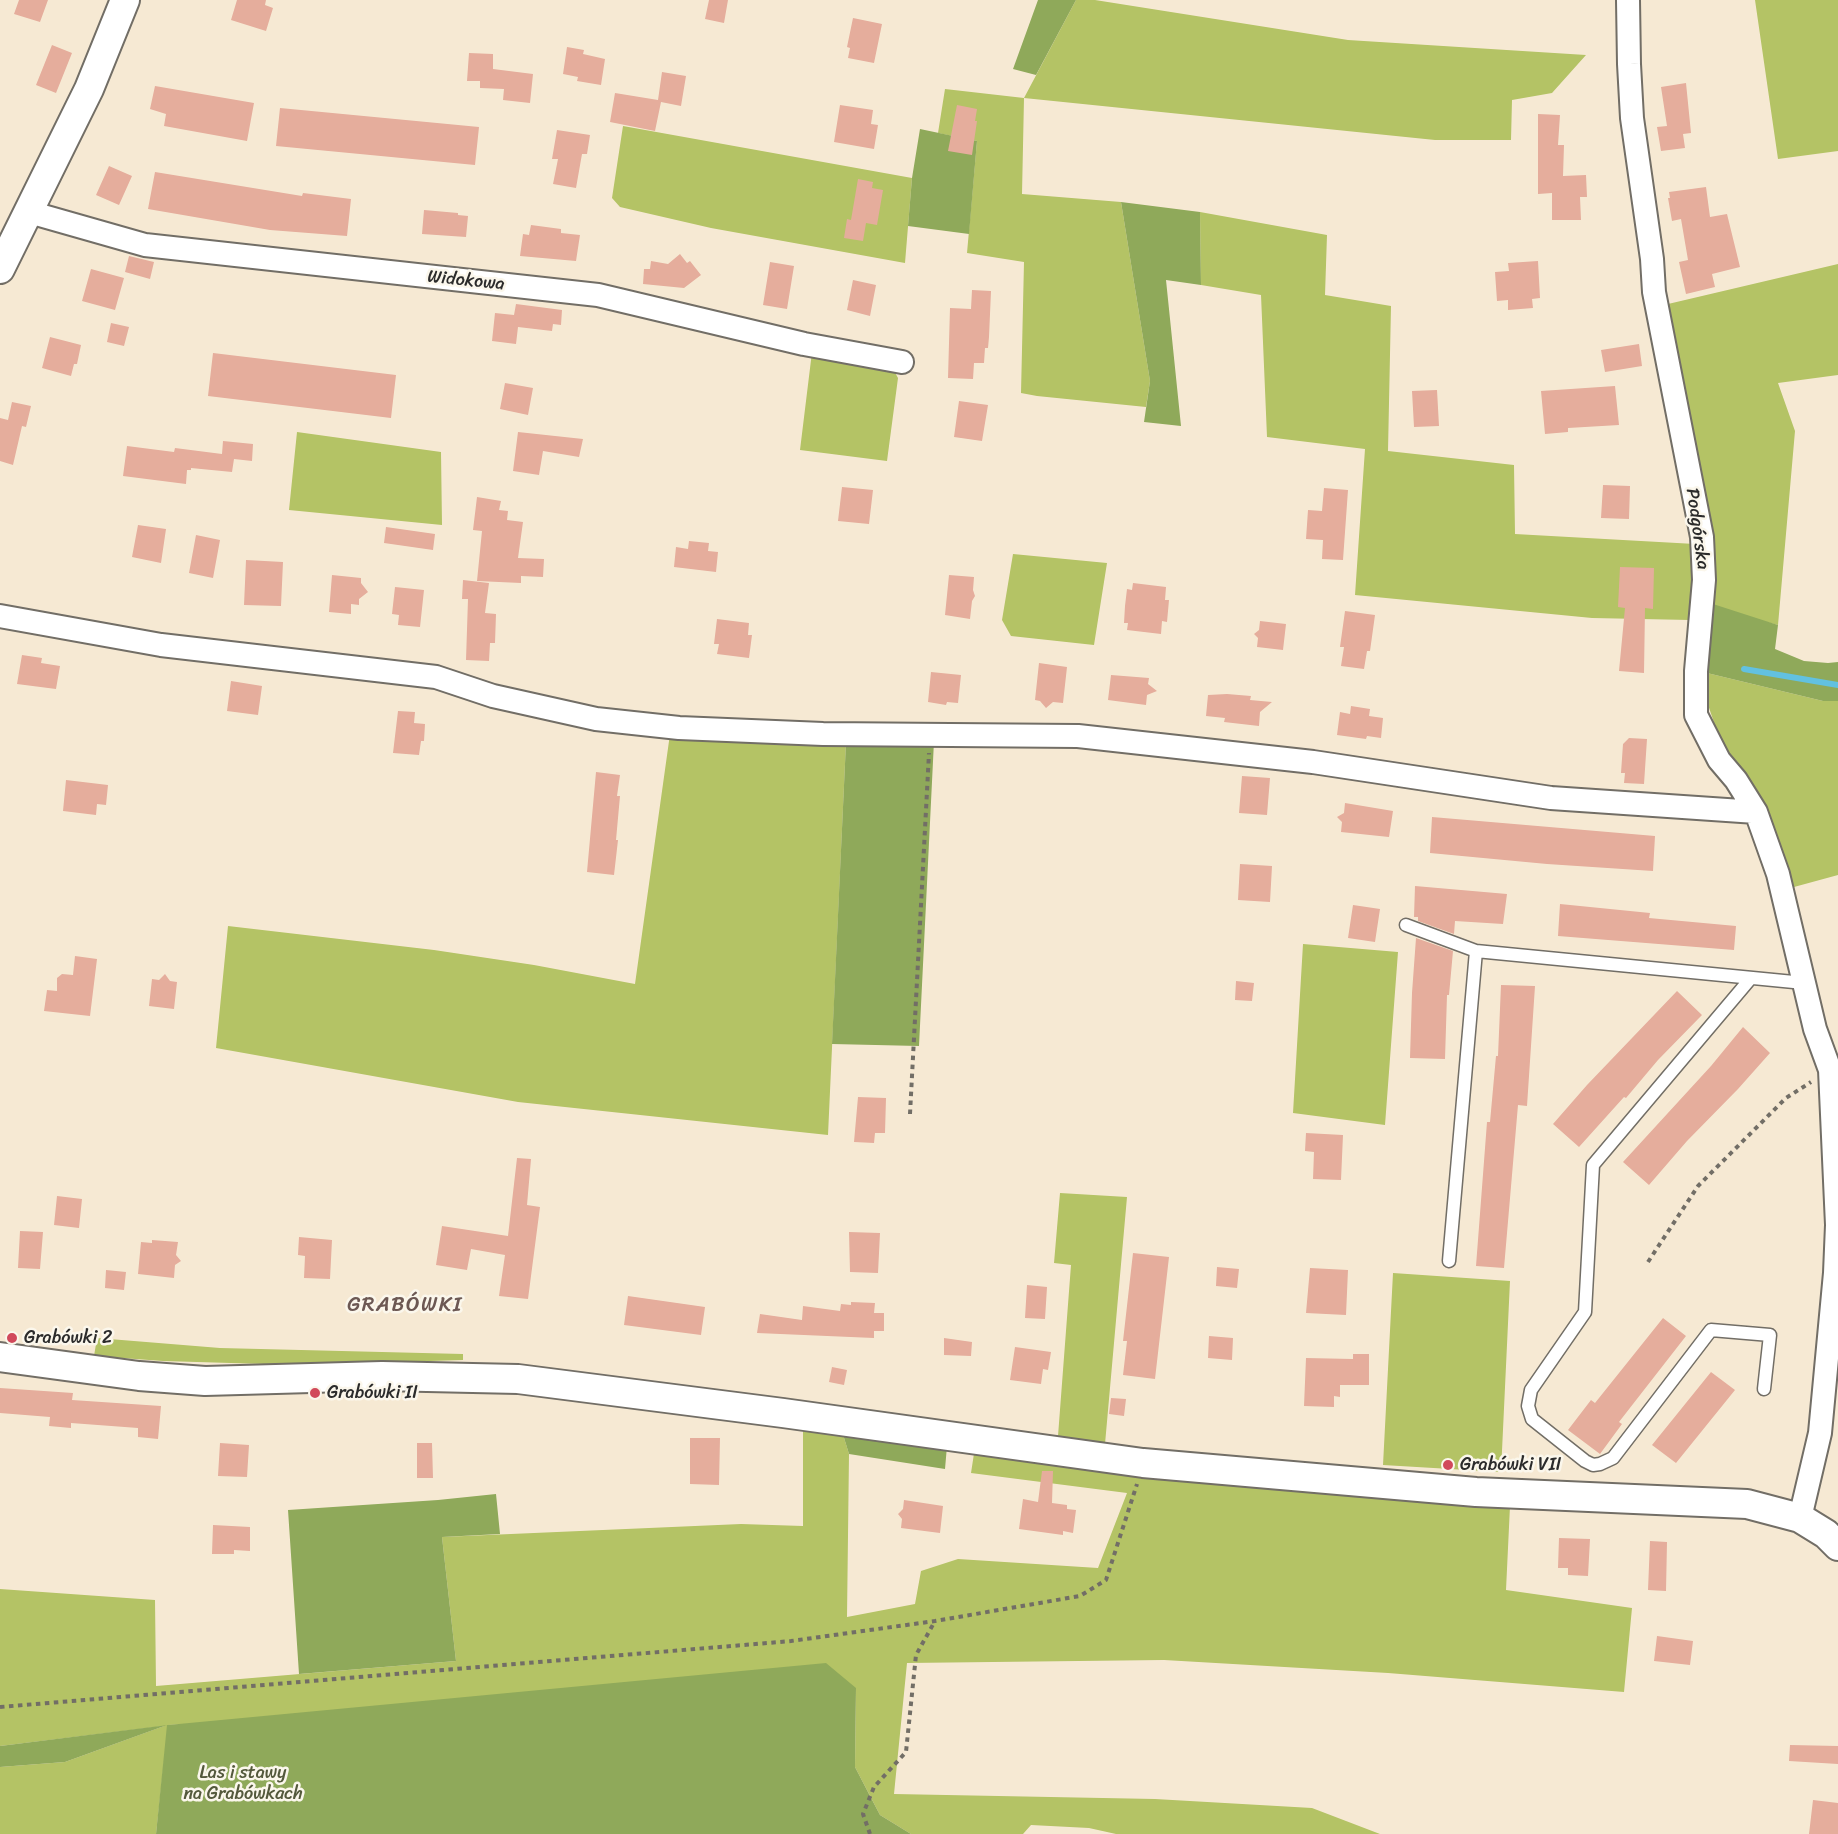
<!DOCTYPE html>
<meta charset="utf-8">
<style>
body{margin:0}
canvas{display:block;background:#f6e9d3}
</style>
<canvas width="1838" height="1834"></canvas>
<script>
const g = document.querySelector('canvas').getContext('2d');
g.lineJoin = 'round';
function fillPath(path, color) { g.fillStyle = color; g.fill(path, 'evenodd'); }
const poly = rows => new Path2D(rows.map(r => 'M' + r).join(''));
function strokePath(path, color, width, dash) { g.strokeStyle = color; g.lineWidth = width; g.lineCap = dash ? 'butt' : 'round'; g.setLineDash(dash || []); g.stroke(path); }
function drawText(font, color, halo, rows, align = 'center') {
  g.font = font + ' Sriracha,sans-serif'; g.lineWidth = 5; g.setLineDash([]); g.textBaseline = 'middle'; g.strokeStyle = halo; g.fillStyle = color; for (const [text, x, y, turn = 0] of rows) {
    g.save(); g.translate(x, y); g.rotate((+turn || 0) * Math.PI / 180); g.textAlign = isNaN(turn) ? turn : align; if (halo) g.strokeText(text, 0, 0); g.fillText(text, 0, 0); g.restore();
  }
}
fillPath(poly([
 [1076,0,1095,0,1348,40,1586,55,1552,93,1512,100,1511,140,1435,140,1024,98,1022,194,1121,202,1150,381,1146,407,1037,396,1021,393,1024,262,967,253,977,141,938,133,945,89,1024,98],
 [1755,0,1838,0,1838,151,1778,159],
 [623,126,912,178,905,263,711,228,620,207,612,198],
 [1200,212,1327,235,1325,295,1391,306,1388,451,1514,465,1515,534,1695,544,1690,620,1592,618,1355,595,1365,449,1267,437,1261,295,1201,285],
 [1838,264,1838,375,1778,383,1795,431,1778,625,1712,608,1712,544,1691,418,1668,304],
 [812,352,892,367,898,378,887,461,800,450],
 [297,432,441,452,442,525,289,510],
 [1013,554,1107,563,1094,645,1011,636,1002,620],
 [1707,673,1823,701,1838,701,1838,875,1794,887,1768,812,1722,746,1705,696],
 [670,734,846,742,828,1135,518,1102,216,1048,228,926,434,950,534,965,635,984],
 [1303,944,1398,952,1385,1125,1293,1113],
 [1060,1193,1127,1197,1105,1444,1058,1436,1071,1265,1054,1263],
 [1393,1273,1510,1281,1501,1472,1383,1465],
 [97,1338,220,1348,463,1354,463,1360,299,1365,163,1361,94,1356],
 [803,1425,841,1428,849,1454,847,1617,915,1604,921,1571,958,1559,1098,1568,1127,1493,971,1473,975,1447,1133,1475,1403,1501,1510,1506,1506,1590,1632,1608,1624,1692,1388,1673,1164,1660,907,1663,894,1794,1155,1799,1312,1808,1380,1834,1116,1834,1089,1828,1031,1825,1023,1834,911,1834,880,1815,855,1767,856,1688,168,1725,156,1834,0,1834,0,1767,65,1762,164,1726,0,1746,0,1589,155,1600,156,1686,456,1661,442,1537,741,1524,803,1526]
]), '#b4c365');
fillPath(poly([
 [1038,0,1076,0,1036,75,1013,69],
 [920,129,977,141,969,234,908,226,912,178],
 [1121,202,1200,212,1201,285,1166,280,1181,426,1144,422,1150,381],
 [1713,604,1778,625,1775,649,1804,661,1828,663,1838,662,1838,701,1823,701,1707,673],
 [934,741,919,1046,832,1044,846,742],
 [841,1428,947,1446,945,1469,849,1454],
 [496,1494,500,1534,442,1537,456,1661,299,1674,288,1510,438,1500],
 [826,1663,856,1688,855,1767,869,1794,880,1815,911,1834,156,1834,167,1725,65,1762,0,1767,0,1746,168,1725]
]), '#8fa95a');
strokePath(poly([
 [1744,669,1838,685]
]), '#62c1e0', 6);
fillPath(poly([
 [19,0,48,0,40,22,14,14],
 [237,0,266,0,265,5,273,8,266,31,231,20],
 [709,0,728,0,724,23,705,19],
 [853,18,882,24,874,63,848,58,850,48,847,47],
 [52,45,72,53,56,93,36,85],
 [567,47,584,50,583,54,605,59,601,85,577,81,578,77,563,74],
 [469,53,493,54,493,69,533,74,530,103,503,100,504,89,480,88,480,81,467,81],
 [662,72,686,76,681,106,661,102,655,131,610,122,615,93,658,100],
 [1686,83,1691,133,1683,134,1685,148,1661,151,1657,127,1667,126,1661,87],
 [155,86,254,103,247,141,164,126,166,114,150,109],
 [840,105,873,110,871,124,878,125,874,149,834,142],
 [957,105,977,109,975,121,977,121,972,155,948,151],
 [280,108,479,127,475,165,276,146],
 [1538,114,1560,115,1558,145,1564,145,1563,176,1586,175,1587,197,1580,197,1581,220,1552,220,1552,193,1538,194],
 [557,130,590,135,587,154,582,154,576,188,553,184,558,159,552,159],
 [109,166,132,176,119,205,96,195],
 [155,172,302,196,303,193,351,199,347,236,270,230,148,209],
 [858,179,873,182,872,188,883,190,877,225,866,223,863,241,844,238,847,219,851,220],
 [1706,187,1710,217,1727,214,1740,267,1712,274,1715,287,1686,294,1679,262,1688,260,1681,219,1672,221,1668,198,1670,198,1669,192],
 [424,210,458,213,458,215,468,216,466,237,422,234],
 [531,225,561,229,561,233,580,235,576,261,520,256,523,234,529,235],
 [680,254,687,263,690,261,701,275,684,288,643,284,644,269,650,269,651,261,668,264],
 [129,256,154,262,150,279,125,272],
 [1538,261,1540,298,1532,299,1533,308,1508,310,1508,300,1497,301,1495,272,1509,271,1508,263],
 [770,262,794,266,787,309,763,305],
 [91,269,124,278,115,310,82,301],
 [853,280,876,285,870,316,847,310],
 [972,290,991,291,989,337,988,348,985,348,984,363,974,363,973,379,948,378,950,308,971,309],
 [516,304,562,310,561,325,553,324,552,331,518,327,516,344,492,341,495,313,514,315],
 [111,323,129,327,124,346,107,342],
 [50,337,81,345,77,364,74,364,71,376,42,368],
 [1639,344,1642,366,1605,372,1601,350],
 [213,353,396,375,391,418,208,396],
 [505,383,533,388,528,415,500,409],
 [1615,386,1619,425,1568,428,1568,432,1545,434,1541,391],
 [1437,390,1439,426,1414,427,1412,391],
 [959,401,988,405,982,441,954,437],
 [12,402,31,406,26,427,22,426,13,465,0,461,0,418,8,420],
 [518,432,583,439,579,457,543,451,539,475,513,471],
 [223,441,253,444,252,461,234,459,232,472,191,468,191,470,187,470,186,484,123,476,127,446,174,452,175,448,222,454],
 [1603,485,1630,486,1629,519,1601,518],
 [842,487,873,490,869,524,838,521],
 [1324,488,1348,490,1343,560,1322,559,1323,540,1306,539,1308,510,1322,511],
 [477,497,501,501,499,510,508,511,507,520,523,522,518,558,544,559,543,577,521,576,521,583,477,581,482,531,473,530],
 [138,525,166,529,161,563,132,557],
 [386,527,435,534,433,550,384,543],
 [196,535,220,540,213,578,189,573],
 [689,541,709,543,708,551,718,552,716,572,674,567,676,547,688,549],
 [246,560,283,562,281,606,244,605],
 [1620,567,1654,568,1653,609,1645,608,1644,673,1619,671,1625,608,1618,607],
 [332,575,361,578,361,583,368,592,359,599,359,605,351,604,351,614,329,612],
 [949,575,974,577,973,590,975,596,972,601,970,619,945,615],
 [463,580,489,583,485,613,496,614,495,643,490,643,489,661,466,660,468,599,462,599],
 [1133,583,1166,587,1165,600,1169,600,1167,622,1162,621,1161,634,1127,630,1128,623,1124,623,1125,606,1127,589,1132,590],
 [395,587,424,590,420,627,398,625,399,615,392,614],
 [1345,611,1375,615,1370,651,1367,651,1364,669,1341,666,1344,647,1340,647],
 [717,619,749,623,748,635,752,635,749,658,717,654,719,644,714,644],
 [1260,621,1286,624,1283,650,1257,647,1258,638,1254,634,1259,630],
 [22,655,42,658,41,663,60,666,56,689,17,684],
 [1039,663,1067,667,1063,703,1053,702,1046,708,1040,701,1035,700],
 [931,672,961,675,958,703,947,702,946,705,928,702],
 [1111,675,1149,678,1148,684,1157,691,1147,695,1146,705,1108,700],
 [231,681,262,686,258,715,227,711],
 [1227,694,1251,696,1250,700,1272,702,1260,712,1259,726,1224,722,1225,718,1206,716,1208,695],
 [1351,706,1370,709,1369,716,1383,718,1381,738,1367,736,1366,739,1337,735,1340,712,1350,714],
 [398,711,415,712,414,723,425,724,424,741,421,741,419,755,393,753],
 [1629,738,1647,739,1644,784,1624,783,1625,773,1621,773,1623,744],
 [596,772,620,775,617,796,620,796,616,840,618,840,614,875,587,872],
 [1242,776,1270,778,1267,815,1239,813],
 [66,780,108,785,106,805,97,804,96,815,63,811],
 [1345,803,1393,811,1389,837,1341,832,1342,822,1337,817,1344,813],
 [1432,817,1655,836,1653,871,1547,864,1430,853],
 [1240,864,1272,866,1270,902,1238,900],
 [1415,886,1507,894,1503,924,1455,921,1454,934,1418,921,1418,917,1414,917],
 [1560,904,1650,913,1649,918,1736,926,1734,950,1558,936],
 [1353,905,1380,909,1375,942,1348,938],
 [1416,938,1453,951,1449,995,1447,995,1445,1059,1410,1058,1412,993],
 [75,956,97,959,90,1016,44,1011,47,990,57,991,57,978,62,974,73,975],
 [165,974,170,981,177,982,174,1009,149,1006,152,979,159,980],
 [1236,981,1254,983,1252,1001,1235,1000],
 [1501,985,1535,986,1527,1106,1518,1105,1504,1268,1476,1266,1487,1122,1490,1122,1496,1056,1498,1056],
 [1677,991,1702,1015,1658,1060,1626,1098,1624,1097,1579,1147,1553,1124,1587,1085],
 [1743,1027,1770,1053,1738,1089,1687,1141,1649,1185,1623,1162,1711,1066],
 [858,1097,886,1098,885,1133,875,1133,874,1143,854,1142],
 [1306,1133,1343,1135,1341,1180,1313,1179,1314,1152,1305,1151],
 [517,1158,531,1159,527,1205,540,1207,528,1299,499,1296,505,1255,471,1249,467,1270,436,1265,442,1226,508,1236],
 [57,1196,82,1199,79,1228,54,1225],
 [20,1231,43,1232,40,1269,18,1268],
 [849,1232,880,1233,878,1273,850,1272],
 [299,1237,332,1240,330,1279,304,1278,305,1256,298,1255],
 [152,1240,178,1242,176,1255,181,1261,175,1265,174,1278,138,1274,141,1242,152,1243],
 [1133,1253,1169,1257,1155,1379,1123,1375,1127,1341,1123,1341],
 [1217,1267,1239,1269,1237,1288,1216,1286],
 [1310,1268,1348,1270,1346,1315,1306,1313],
 [106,1270,126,1272,124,1290,105,1288],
 [1027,1285,1047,1287,1045,1319,1025,1318],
 [628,1296,705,1307,701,1335,624,1325],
 [851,1302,875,1303,874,1313,884,1313,884,1331,874,1331,874,1338,757,1333,760,1314,802,1320,803,1306,840,1311,841,1304,851,1305],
 [1663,1318,1686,1336,1619,1422,1622,1424,1600,1454,1568,1430,1591,1400,1595,1403],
 [1209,1336,1233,1338,1232,1360,1208,1358],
 [944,1338,972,1342,971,1356,944,1355],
 [1015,1347,1051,1352,1048,1370,1043,1369,1041,1384,1010,1380],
 [1353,1354,1369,1354,1369,1385,1340,1385,1340,1397,1334,1396,1334,1407,1304,1406,1306,1358,1353,1359],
 [832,1367,847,1370,844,1385,829,1382],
 [1711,1372,1735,1390,1676,1463,1652,1445],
 [0,1388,73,1393,72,1400,161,1406,158,1439,138,1437,138,1428,71,1423,71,1428,49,1426,50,1417,0,1413],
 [1111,1398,1126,1399,1124,1416,1109,1414],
 [690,1438,720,1438,719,1485,690,1484],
 [220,1443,249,1445,247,1477,218,1476],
 [417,1443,432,1443,433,1478,417,1478],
 [1042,1471,1053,1471,1052,1503,1067,1505,1067,1509,1076,1510,1073,1533,1063,1531,1063,1535,1019,1529,1023,1499,1038,1502],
 [904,1500,943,1506,940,1533,901,1528,902,1519,898,1514,903,1509],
 [213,1525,250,1527,250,1551,234,1550,234,1554,212,1554],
 [1559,1538,1590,1539,1588,1576,1568,1575,1568,1568,1558,1568],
 [1650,1541,1667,1542,1666,1591,1648,1590],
 [1657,1636,1693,1641,1690,1665,1654,1661],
 [1790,1745,1838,1746,1838,1764,1789,1761],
 [1813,1800,1838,1803,1838,1834,1809,1834]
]), '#e5ad9c');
const service = poly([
 [1406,925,1476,951],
 [1751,978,1593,1165,1585,1312,1531,1390,1528,1406,1532,1419,1585,1461,1593,1465,1600,1464,1613,1458,1711,1330,1770,1335,1764,1389],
 [1449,1261,1476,951,1804,983]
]);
const minor = poly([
 [1628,0,1629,64,1632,118,1652,259,1654,292,1702,537,1704,580,1696,671,1696,715,1719,760,1736,780,1756,812,1778,874,1815,1029,1830,1070,1837,1225,1835,1273,1820,1433,1800,1518],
 [29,212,145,245,598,295,804,344,902,362],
 [0,616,161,645,436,677,493,696,596,719,679,728,823,734,1078,736,1313,762,1551,798,1756,812]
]);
const tertiary = poly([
 [0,269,89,89,125,0],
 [0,1357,139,1376,205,1381,382,1376,518,1379,783,1413,1143,1463,1476,1492,1747,1504,1800,1518,1826,1534,1838,1546]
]);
strokePath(service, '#726e66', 15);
strokePath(minor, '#726e66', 26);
strokePath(tertiary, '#726e66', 32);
strokePath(poly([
 [910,1114,929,753],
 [1648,1262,1698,1186,1786,1098,1811,1082],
 [0,1707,791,1641,935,1621,1080,1596,1106,1580,1137,1484],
 [870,1834,863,1814,874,1787,906,1752,916,1655,935,1621]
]), '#726e66', 4, [4.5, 4.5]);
strokePath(service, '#fff', 12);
strokePath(minor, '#fff', 22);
strokePath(tertiary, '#fff', 28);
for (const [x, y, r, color] of [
 [12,1338,6,"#d1495b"],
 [315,1393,6,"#d1495b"],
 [1448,1465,6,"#d1495b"]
]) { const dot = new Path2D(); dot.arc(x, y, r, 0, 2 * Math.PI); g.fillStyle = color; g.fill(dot); strokePath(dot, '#fbf7ec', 2); }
drawText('18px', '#2b2b2b', '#fbf7ec', [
 ["Widokowa",466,281,6],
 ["Podgórska",1697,529,82]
]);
drawText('18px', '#2b2b2b', '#fbf7ec', [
 ["Grabówki 2",24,1338],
 ["Grabówki II",327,1393],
 ["Grabówki VII",1460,1465]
], 'left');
drawText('18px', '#54593c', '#fbf7ec', [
 ["Las i stawy",243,1773],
 ["na Grabówkach",243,1794]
]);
g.letterSpacing = '1.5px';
drawText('21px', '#6c5853', '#fbf7ec', [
 ["GRABÓWKI",405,1306]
]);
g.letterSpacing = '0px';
</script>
